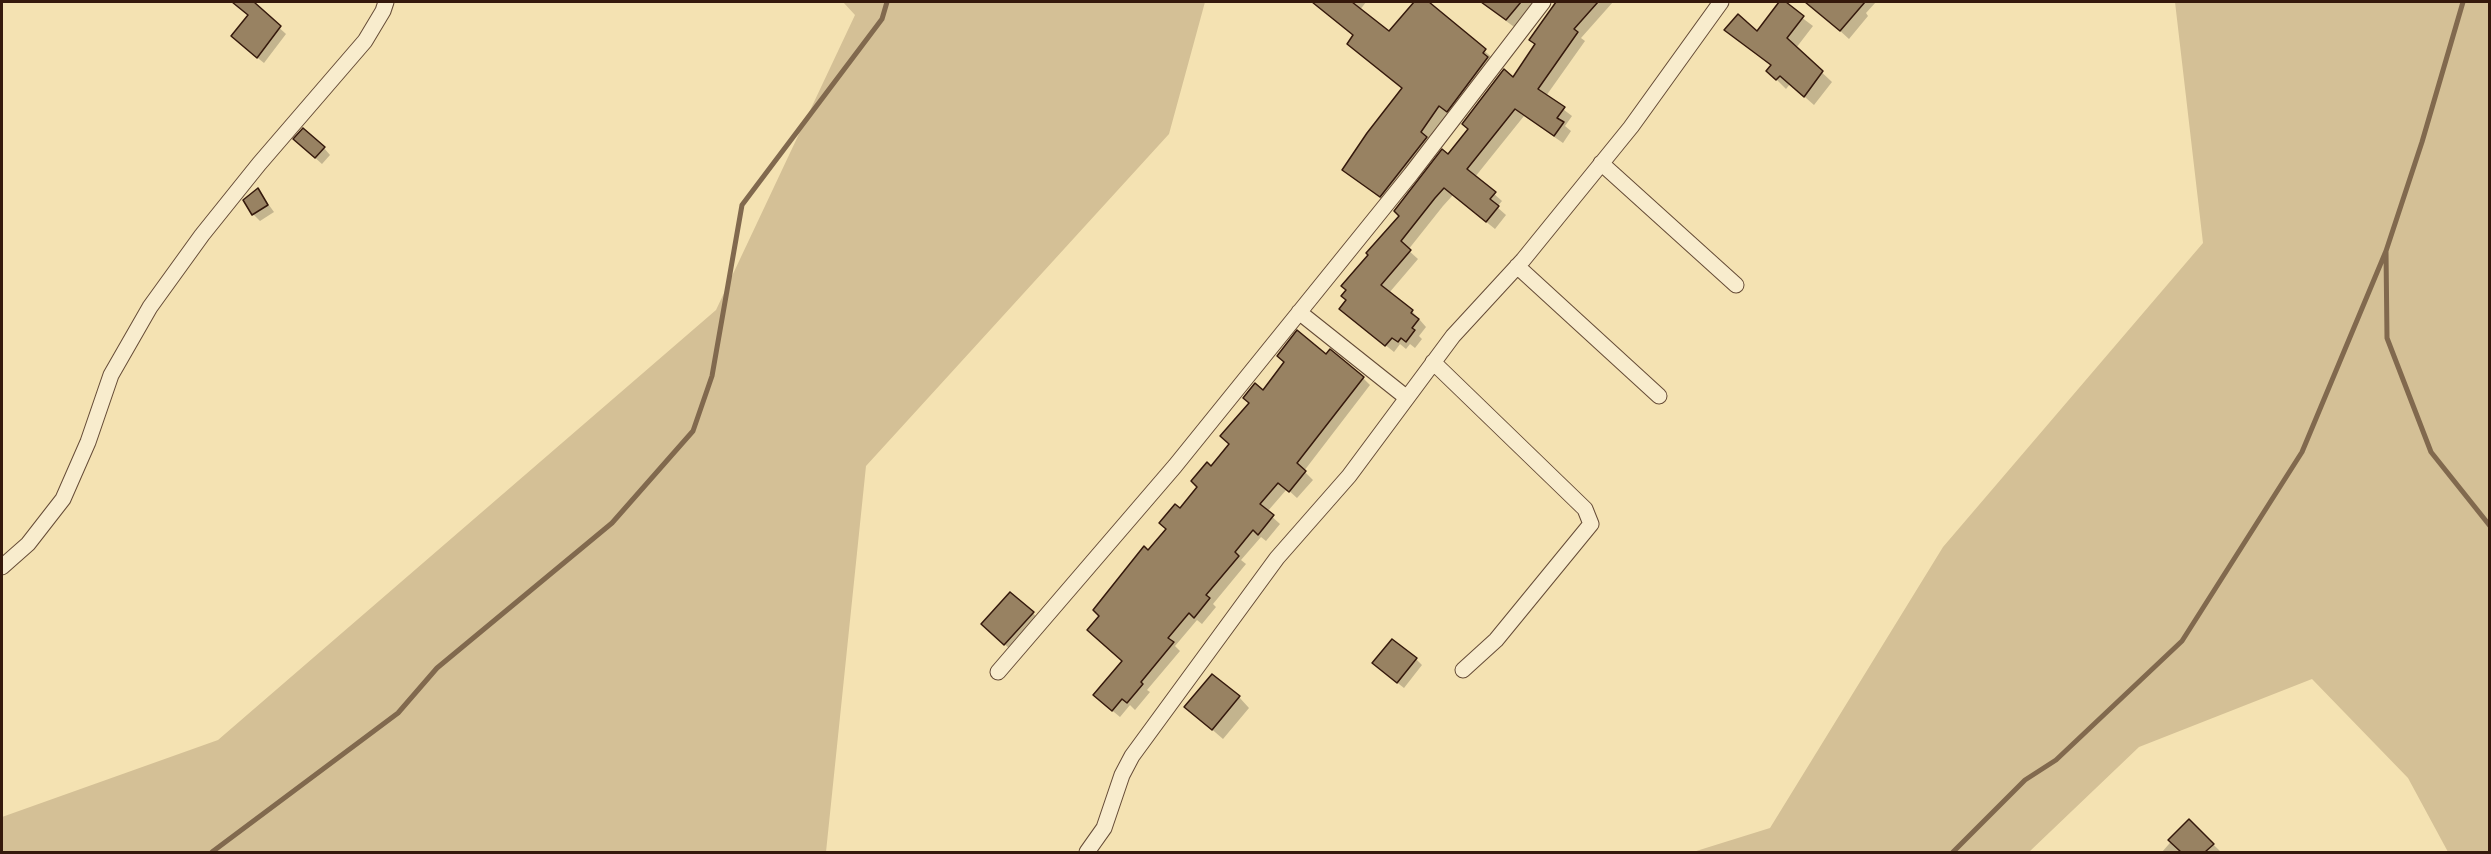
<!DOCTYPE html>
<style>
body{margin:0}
#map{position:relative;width:2491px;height:854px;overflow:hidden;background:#f4e2b2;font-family:"IM FELL English",serif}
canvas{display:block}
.frame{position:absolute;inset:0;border:3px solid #35190c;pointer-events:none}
</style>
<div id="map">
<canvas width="2491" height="854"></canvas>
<div class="frame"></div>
</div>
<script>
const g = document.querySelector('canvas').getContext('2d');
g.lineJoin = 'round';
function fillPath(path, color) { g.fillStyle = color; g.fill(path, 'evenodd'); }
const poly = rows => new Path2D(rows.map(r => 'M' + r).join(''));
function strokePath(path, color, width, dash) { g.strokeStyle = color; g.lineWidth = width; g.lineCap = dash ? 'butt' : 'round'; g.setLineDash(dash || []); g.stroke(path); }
fillPath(poly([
 [843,2,1205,2,1169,134,866,466,826,852,2,852,2,817,218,740,716,310,855,15],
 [2175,2,2489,2,2489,852,2448,852,2408,778,2312,679,2139,747,2029,852,1693,852,1770,828,1943,547,2203,243]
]), '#d4c096');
fillPath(poly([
 [233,2,251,2,286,34,264,63,239,43,249,16],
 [1313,2,1366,2,1360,10,1389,34,1416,2,1427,2,1495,60,1390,206,1344,170,1403,90,1359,54,1349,44,1354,36],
 [1480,2,1530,2,1534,7,1517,29],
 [1558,2,1613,2,1581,38,1585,41,1546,96,1572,116,1565,126,1571,131,1563,143,1524,116,1475,177,1502,201,1497,207,1506,215,1495,229,1453,195,1443,206,1408,250,1418,259,1389,293,1412,311,1426,327,1419,336,1422,339,1415,348,1410,344,1406,349,1400,344,1394,352,1341,309,1401,216,1513,79,1536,45,1531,40],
 [1781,2,1813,26,1796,48,1832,82,1814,105,1790,84,1786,89,1768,71,1772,67,1726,29,1757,33],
 [1822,2,1876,2,1866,13,1868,16,1849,39,1816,9],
 [302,146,324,148,330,155,322,164],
 [258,190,274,212,260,221,253,214],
 [1327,356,1363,378,1370,385,1304,471,1313,480,1297,498,1287,489,1267,512,1280,524,1266,541,1261,537,1241,560,1246,564,1213,604,1216,607,1202,624,1197,620,1175,646,1180,651,1147,690,1150,692,1135,710,1130,705,1120,717,1103,703,1124,661,1148,552,1231,445,1263,392],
 [1033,613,1039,620,1012,651,990,631],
 [1416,659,1422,665,1404,688,1381,670],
 [1239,697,1249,708,1223,739,1186,707],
 [2189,821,2220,851,2219,852,2162,852]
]), '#0003');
strokePath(poly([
 [2463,2,2422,142,2386,251,2387,338,2431,452,2490,526],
 [212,852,398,713,437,668,612,523,693,431,712,376,742,205,882,19,887,2],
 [1953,852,2025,780,2056,760,2182,641,2302,452,2386,251]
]), '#81694e', 5);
const building = poly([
 [232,2,254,2,281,26,257,58,231,36,248,15,232,2],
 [1312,2,1352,2,1389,31,1414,2,1429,2,1486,49,1483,53,1488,57,1447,112,1439,106,1421,132,1427,137,1380,197,1342,170,1367,133,1402,88,1347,44,1353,35,1312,2],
 [1481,2,1521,2,1506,20,1481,2],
 [1556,2,1598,2,1574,29,1578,32,1538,89,1565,107,1557,118,1564,122,1554,136,1515,109,1467,169,1496,192,1490,199,1499,206,1486,222,1444,188,1435,198,1401,241,1411,250,1381,285,1413,310,1411,313,1419,319,1412,328,1415,330,1406,342,1401,338,1398,342,1392,338,1385,346,1339,309,1346,300,1341,296,1346,290,1341,286,1368,255,1366,253,1399,216,1394,211,1442,149,1448,154,1468,129,1462,124,1504,69,1513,77,1535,44,1529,40,1556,2],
 [1779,2,1786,2,1804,16,1787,38,1823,71,1804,97,1780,76,1776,80,1766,71,1771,65,1724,30,1738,14,1757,31,1779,2],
 [1805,2,1865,2,1840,31,1805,2],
 [303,128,325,147,315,158,293,139,303,128],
 [258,188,268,205,252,215,243,200,258,188],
 [1297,330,1326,354,1330,349,1364,377,1297,463,1306,471,1289,492,1278,483,1260,504,1274,515,1258,535,1253,530,1235,552,1239,556,1206,595,1210,598,1194,618,1189,613,1168,638,1174,642,1141,682,1143,684,1127,703,1122,699,1112,711,1093,695,1122,661,1087,630,1099,616,1093,610,1144,546,1148,550,1166,529,1159,523,1175,504,1180,508,1197,487,1191,481,1207,462,1211,466,1229,444,1220,436,1249,403,1243,398,1255,383,1263,390,1284,362,1277,356,1297,330],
 [1010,592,1034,612,1004,645,981,624,1010,592],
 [1392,639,1417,658,1397,683,1372,663,1392,639],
 [1212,674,1240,696,1212,730,1184,707,1212,674],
 [2189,819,2214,844,2205,852,2181,852,2168,840,2189,819]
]);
fillPath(building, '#988262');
strokePath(building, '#35190c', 1.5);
const street = poly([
 [1601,163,1736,285],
 [1517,266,1659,396],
 [1299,312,1407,398],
 [1433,362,1585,509,1591,524,1496,640,1463,670],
 [2,567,28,544,63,499,88,442,111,375,150,307,202,235,259,164,365,41,383,11,386,2],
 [998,672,1175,466,1411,174,1543,2],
 [1087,852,1104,828,1122,775,1132,756,1277,558,1349,476,1453,336,1523,260,1631,127,1721,2]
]);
strokePath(street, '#654b36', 17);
strokePath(street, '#f8eccd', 15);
</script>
